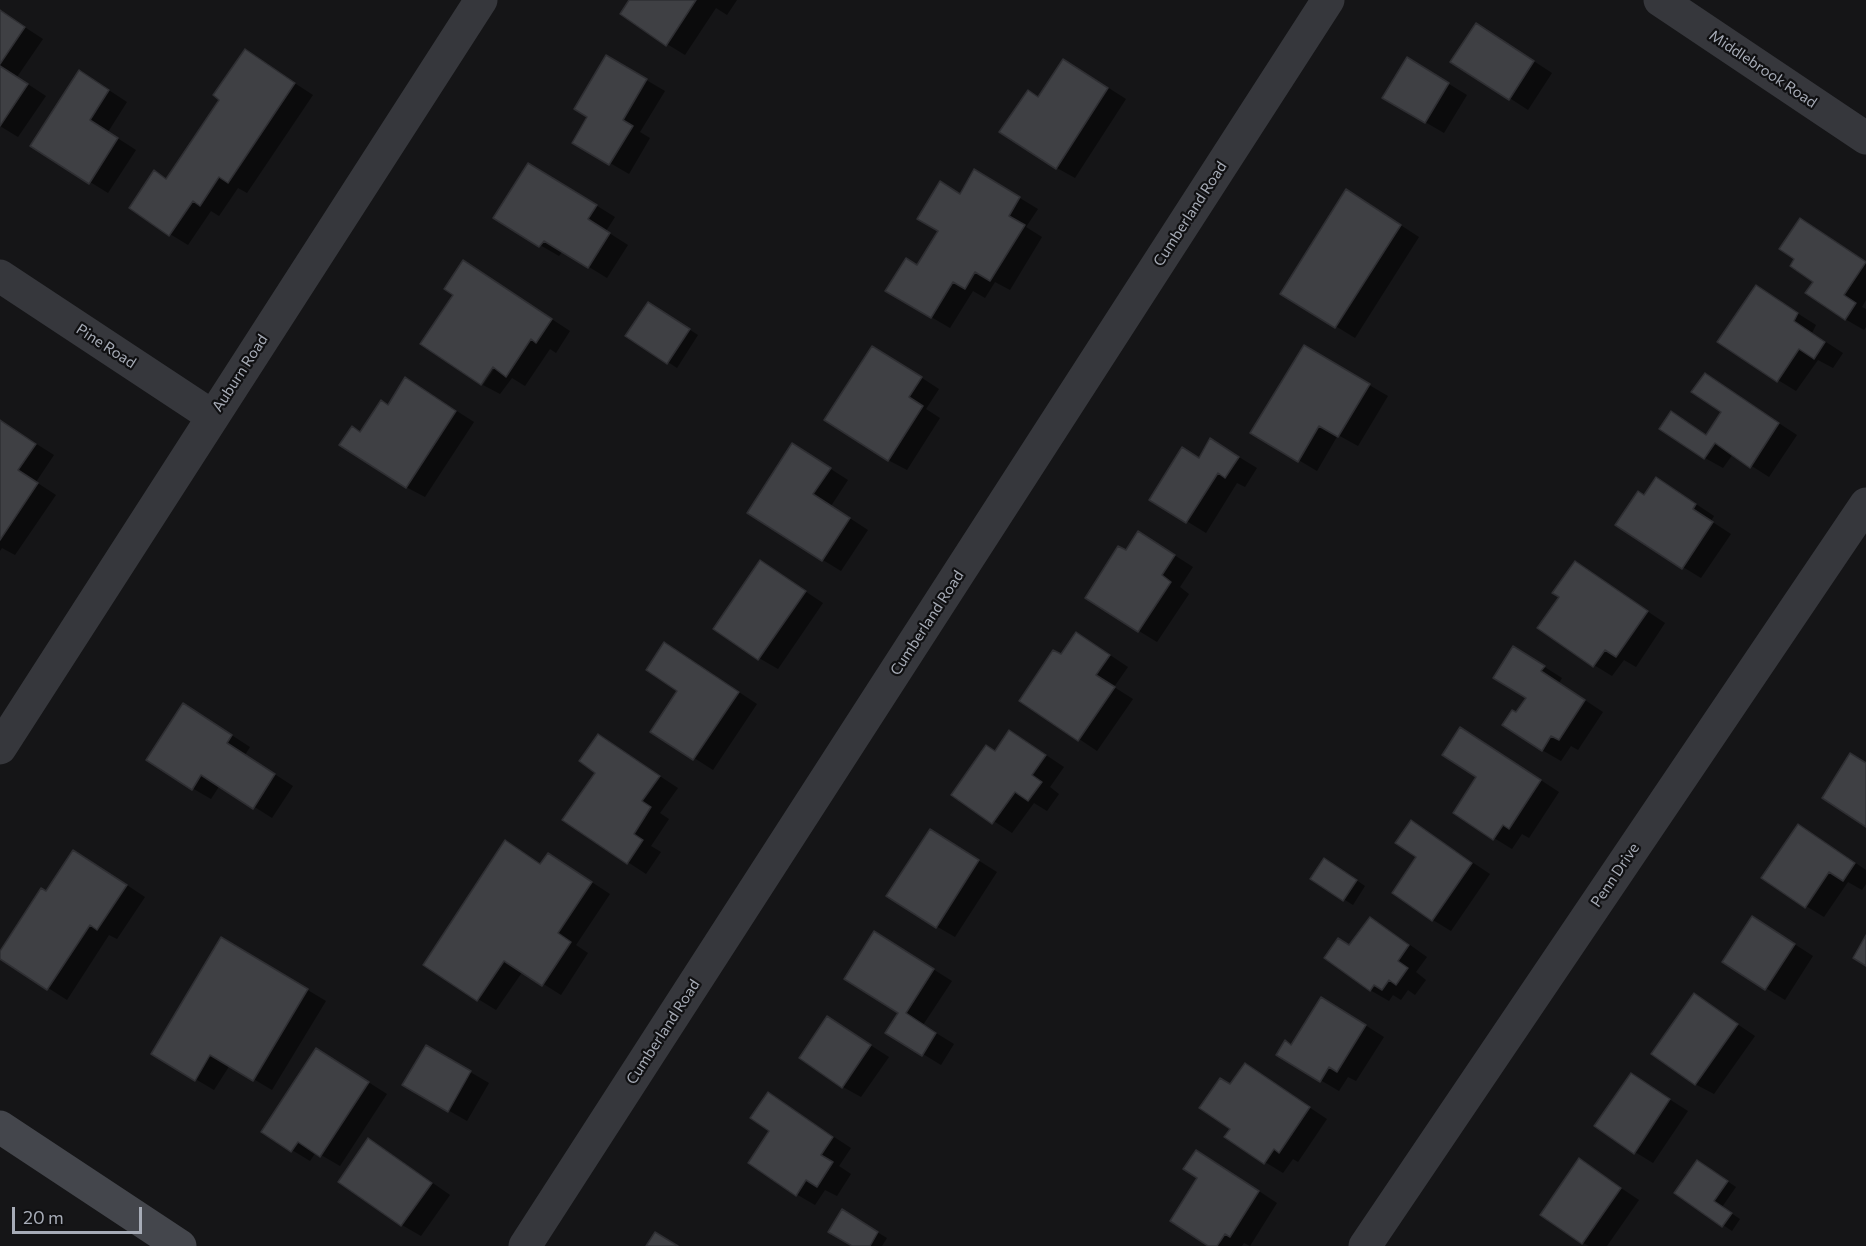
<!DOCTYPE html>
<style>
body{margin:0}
#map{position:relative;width:1866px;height:1246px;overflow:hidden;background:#151517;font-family:Commissioner,sans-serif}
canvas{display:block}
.scale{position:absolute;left:12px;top:1207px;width:130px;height:27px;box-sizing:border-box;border:3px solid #a7acb7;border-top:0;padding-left:8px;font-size:18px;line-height:21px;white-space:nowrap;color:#a7acb7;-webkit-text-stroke:4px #101012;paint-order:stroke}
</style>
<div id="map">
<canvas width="1866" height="1246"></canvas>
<div class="scale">20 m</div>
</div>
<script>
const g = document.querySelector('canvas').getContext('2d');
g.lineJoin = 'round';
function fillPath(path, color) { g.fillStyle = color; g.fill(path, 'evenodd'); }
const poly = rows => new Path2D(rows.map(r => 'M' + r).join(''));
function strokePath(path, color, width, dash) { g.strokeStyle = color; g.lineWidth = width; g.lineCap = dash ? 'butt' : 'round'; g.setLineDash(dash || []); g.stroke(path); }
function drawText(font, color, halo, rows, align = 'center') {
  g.font = font + ' Commissioner,sans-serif'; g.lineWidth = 4.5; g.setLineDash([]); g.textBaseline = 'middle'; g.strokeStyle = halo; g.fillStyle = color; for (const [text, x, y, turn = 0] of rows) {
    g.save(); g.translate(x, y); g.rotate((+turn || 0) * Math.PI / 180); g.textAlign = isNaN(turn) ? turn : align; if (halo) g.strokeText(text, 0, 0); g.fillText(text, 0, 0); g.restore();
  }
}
fillPath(poly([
 [631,0,737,0,727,15,716,8,685,55,667,44],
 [0,11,43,39,17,77,46,96,18,137,0,126],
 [1495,36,1552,73,1528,110,1453,61],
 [245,51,313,95,247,193,238,188,219,216,211,211,188,245,170,234,155,172,167,179,221,99],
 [607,57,665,91,640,132,650,138,629,174,574,142,590,117],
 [1408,59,1467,95,1444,133,1384,98],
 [1082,71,1126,99,1075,178,1057,168],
 [98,83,127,102,108,132,136,150,108,193,32,146],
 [975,171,1038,209,1026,227,1042,237,1010,290,995,282,985,298,973,291,950,328,887,291,918,267],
 [547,175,615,217,606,231,628,245,607,278,563,251,559,256,540,245],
 [1365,202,1419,237,1355,338,1282,293],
 [1800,220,1866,263,1866,300,1862,307,1866,309,1866,327,1864,330,1845,319,1797,259],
 [464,262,570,331,556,353,550,349,525,386,512,378,500,394,483,385,499,362,455,294],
 [1756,287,1816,325,1812,333,1843,353,1833,368,1818,360,1796,391,1778,380],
 [657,309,698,335,677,368,668,362],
 [1304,347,1388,396,1358,446,1338,435,1317,471,1253,433],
 [891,358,939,389,926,409,940,418,907,470,888,460],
 [1705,375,1797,435,1769,477,1733,454,1723,468,1705,458,1690,424,1707,436,1723,412],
 [424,390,474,422,425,497,406,487,361,433,389,406],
 [0,421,54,455,36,482,56,495,15,555,2,548,0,551],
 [793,445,848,480,831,506,868,530,841,571,823,560],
 [1229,451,1257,468,1245,487,1237,483,1206,533,1151,499,1200,459],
 [1675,490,1714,516,1711,521,1731,534,1701,578,1683,567,1645,497],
 [1157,544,1193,567,1180,587,1189,594,1157,642,1139,631,1126,552],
 [761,562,823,603,778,669,759,658],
 [1575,563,1665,623,1636,667,1624,660,1612,676,1594,665,1561,597],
 [1095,645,1128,667,1114,687,1133,699,1097,751,1021,700,1061,656],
 [683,655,757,704,713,770,652,731,679,690],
 [1532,659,1562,678,1559,683,1603,712,1578,750,1571,746,1561,761,1542,750,1517,714,1528,697],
 [202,716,250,747,245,755,293,786,272,818,220,785,211,799,192,788],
 [1010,731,1064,767,1050,787,1059,794,1047,811,1034,803,1012,833,953,794,996,752],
 [598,736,678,788,660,813,669,819,651,846,661,852,646,874,564,820,597,772],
 [1479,740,1559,792,1529,838,1522,834,1512,849,1494,838,1478,776],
 [1412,822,1490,874,1451,931,1433,920],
 [1817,837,1866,870,1866,884,1862,890,1848,882,1824,917,1806,906],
 [506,842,542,865,567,866,610,894,576,945,588,953,561,995,523,971,496,1010,478,999],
 [949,842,997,872,955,937,936,926],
 [92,862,145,897,117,939,109,935,67,1000,0,957,0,953,46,893],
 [1334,865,1365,886,1353,905,1312,879],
 [1371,919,1389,930,1427,957,1416,972,1426,980,1415,995,1408,990,1401,1000,1393,995,1389,1001,1370,990,1350,947],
 [1771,929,1813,956,1785,1000,1724,962],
 [893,944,952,981,923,1025,954,1044,941,1065,923,1054,900,1012],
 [241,950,326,1001,272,1090,230,1065,214,1090,153,1054],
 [1694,995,1755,1036,1714,1094,1695,1084],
 [1340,1009,1384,1037,1356,1081,1348,1077,1339,1091,1278,1055],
 [828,1018,889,1057,861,1097,843,1087],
 [427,1047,489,1083,467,1121,404,1085],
 [335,1061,387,1094,340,1166,316,1152,310,1161,292,1150],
 [1245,1065,1327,1119,1298,1162,1293,1159,1283,1173,1265,1162,1232,1128,1231,1086],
 [1631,1075,1688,1111,1653,1163,1635,1152],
 [768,1094,851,1148,839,1166,851,1174,837,1196,825,1190,815,1205,796,1194,771,1130],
 [369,1140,387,1151,450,1195,421,1236,402,1225,340,1181],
 [1579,1160,1639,1200,1607,1246,1589,1246,1583,1243],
 [1215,1162,1277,1203,1250,1246,1244,1243,1242,1246,1211,1246,1199,1178],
 [1706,1167,1736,1187,1722,1207,1740,1219,1732,1231,1676,1193],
 [842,1211,887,1238,882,1246,854,1246]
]), '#0007');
const building = poly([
 [629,0,696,0,666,46,620,14,629,0],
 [0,10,25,27,0,64,0,10],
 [1476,23,1534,61,1509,100,1450,62,1476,23],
 [245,49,295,83,228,183,219,177,200,206,193,201,169,236,129,208,154,170,166,179,219,100,213,95,245,49],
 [606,55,647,79,623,120,633,126,609,165,572,143,587,117,574,109,606,55],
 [1407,57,1449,83,1425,123,1382,98,1407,57],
 [1063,59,1108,88,1056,169,999,132,1028,90,1038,97,1063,59],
 [0,66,28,84,0,126,0,66],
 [79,70,109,90,90,120,118,138,89,184,30,146,79,70],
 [528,163,597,205,588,219,610,233,588,268,544,241,539,247,493,218,528,163],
 [974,169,1020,197,1009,216,1025,225,990,281,975,272,965,289,953,282,931,318,885,291,906,258,917,265,938,231,917,219,940,181,960,194,974,169],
 [1346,189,1401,225,1335,328,1280,294,1346,189],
 [1800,218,1866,262,1844,295,1856,303,1845,320,1805,293,1813,282,1790,266,1794,259,1779,249,1800,218],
 [463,260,552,319,536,343,531,339,506,377,493,367,481,385,420,344,453,295,444,289,463,260],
 [1756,285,1798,313,1794,321,1825,342,1814,359,1799,349,1777,382,1717,342,1756,285],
 [648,302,690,329,667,364,625,336,648,302],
 [1304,345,1370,384,1338,437,1319,426,1298,462,1250,433,1304,345],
 [872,346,922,377,909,397,923,406,888,461,824,420,872,346],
 [1705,373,1779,423,1750,468,1715,443,1704,459,1659,429,1671,411,1706,435,1721,412,1691,392,1705,373],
 [405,377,456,411,406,488,339,445,352,426,360,432,381,400,388,405,405,377],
 [0,420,36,444,18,470,38,483,0,540,0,420],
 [1210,438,1239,457,1225,478,1218,473,1186,523,1149,500,1182,447,1199,458,1210,438],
 [792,443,831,468,813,494,850,518,822,561,747,513,792,443],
 [1656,477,1696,504,1693,509,1713,522,1682,569,1615,525,1638,491,1644,495,1656,477],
 [1138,531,1175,555,1162,575,1171,582,1138,632,1085,598,1118,546,1126,550,1138,531],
 [760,560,806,591,758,660,713,629,760,560],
 [1575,561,1648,611,1616,657,1605,650,1593,667,1537,628,1559,597,1552,593,1575,561],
 [1076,632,1110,655,1096,675,1115,687,1078,741,1019,701,1053,650,1061,654,1076,632],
 [664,642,739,692,693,760,650,732,677,691,646,670,664,642],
 [1513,646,1545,666,1541,671,1585,700,1559,740,1551,736,1542,751,1502,725,1512,710,1516,712,1526,698,1493,678,1513,646],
 [183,703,232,735,227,743,275,774,253,809,201,775,192,790,146,760,183,703],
 [1460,727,1541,780,1509,829,1503,825,1493,840,1453,813,1476,777,1442,755,1460,727],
 [1009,730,1046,755,1032,775,1042,782,1028,801,1015,792,992,824,951,795,986,745,995,751,1009,730],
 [598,734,660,776,642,801,651,807,634,834,643,840,627,864,562,820,595,773,579,761,598,734],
 [1850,753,1866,763,1866,827,1822,798,1850,753],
 [1411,820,1472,863,1432,921,1392,893,1416,857,1395,843,1411,820],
 [1798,824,1855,863,1843,881,1829,872,1805,908,1761,878,1798,824],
 [930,829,979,860,936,928,886,896,930,829],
 [505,840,540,864,548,853,592,882,558,933,571,942,542,986,504,961,477,1001,423,965,505,840],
 [73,850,127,885,97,930,90,925,47,990,0,959,0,951,41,888,46,891,73,850],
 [1324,858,1357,880,1343,901,1310,879,1324,858],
 [1752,916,1795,944,1765,990,1722,962,1752,916],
 [1370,917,1409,945,1398,961,1408,968,1396,985,1389,980,1382,990,1374,985,1370,991,1324,958,1338,938,1349,945,1370,917],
 [874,931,934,969,906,1013,936,1033,922,1056,885,1033,898,1013,844,979,874,931],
 [1866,935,1866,966,1853,958,1866,935],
 [221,937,308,989,253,1081,210,1055,195,1081,151,1054,221,937],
 [1694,993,1738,1024,1695,1085,1651,1054,1694,993],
 [1321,997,1366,1025,1337,1072,1329,1067,1320,1082,1276,1055,1285,1040,1291,1045,1321,997],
 [827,1016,871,1045,842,1088,799,1058,827,1016],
 [426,1045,471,1071,448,1112,402,1085,426,1045],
 [316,1048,369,1082,320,1157,298,1142,291,1152,261,1132,316,1048],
 [1245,1063,1310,1107,1279,1153,1274,1149,1264,1164,1224,1137,1230,1129,1199,1108,1220,1078,1230,1084,1245,1063],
 [1631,1073,1670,1099,1634,1154,1594,1126,1631,1073],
 [768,1092,833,1137,821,1155,833,1162,817,1187,806,1180,796,1196,748,1163,769,1131,750,1118,768,1092],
 [368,1138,432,1183,401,1226,338,1182,368,1138],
 [1196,1150,1259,1191,1230,1237,1225,1234,1217,1246,1208,1246,1170,1221,1197,1178,1183,1169,1196,1150],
 [1579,1158,1621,1188,1582,1244,1540,1215,1579,1158],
 [1697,1160,1728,1181,1714,1201,1732,1213,1722,1227,1674,1193,1697,1160],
 [842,1209,878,1232,870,1246,852,1246,828,1232,842,1209],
 [655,1232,678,1246,646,1246,655,1232]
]);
fillPath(building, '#3f4044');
strokePath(building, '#2f2f33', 1.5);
strokePath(poly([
 [1660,0,1866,138],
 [0,276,212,416],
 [0,748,481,0],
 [525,1246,1328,0],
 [1365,1246,1866,504]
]), '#36373c', 33);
strokePath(poly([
 [0,1127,180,1246]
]), '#44464c', 33);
drawText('15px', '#a7acb7', '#101012', [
 ["Middlebrook Road",1763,69,34],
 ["Cumberland Road",1190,214,-57],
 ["Pine Road",106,346,33],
 ["Auburn Road",240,373,-57],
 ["Cumberland Road",927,623,-57],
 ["Penn Drive",1615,875,-56],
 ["Cumberland Road",663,1032,-57]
]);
</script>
